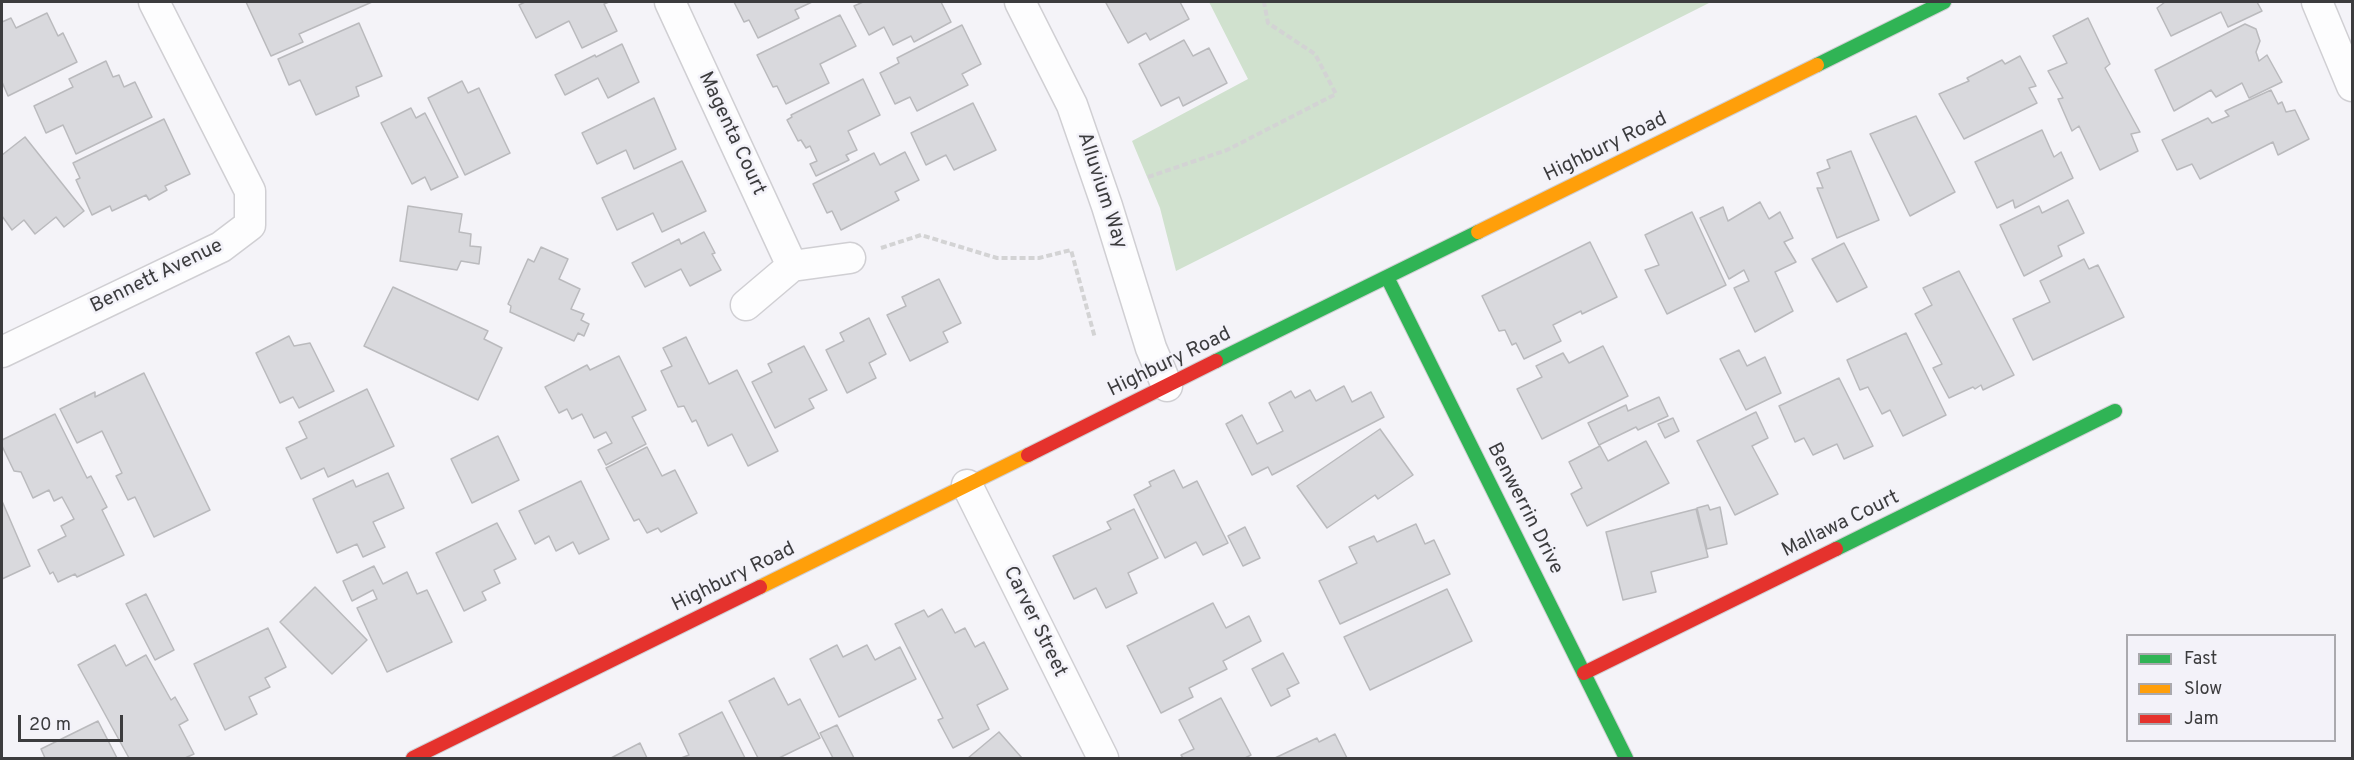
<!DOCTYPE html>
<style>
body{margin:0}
#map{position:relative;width:2354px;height:760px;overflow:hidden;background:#f4f3f8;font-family:Overpass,sans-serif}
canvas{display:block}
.frame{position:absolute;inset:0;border:3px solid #3c3c3e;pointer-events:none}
.legend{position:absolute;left:2126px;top:634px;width:210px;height:108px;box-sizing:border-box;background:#f3f2f9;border:2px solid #aaa9ae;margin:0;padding:8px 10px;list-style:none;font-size:18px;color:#3c3c3e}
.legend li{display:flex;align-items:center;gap:12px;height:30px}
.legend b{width:30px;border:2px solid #aaa9ae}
.scale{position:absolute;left:18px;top:715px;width:105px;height:27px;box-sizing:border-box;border:3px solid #3c3c3e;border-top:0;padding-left:8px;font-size:18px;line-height:21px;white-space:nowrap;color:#3c3c3e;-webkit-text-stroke:4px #f3f2f9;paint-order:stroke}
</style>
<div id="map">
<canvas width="2354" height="760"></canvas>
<div class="frame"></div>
<ul class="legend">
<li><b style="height:8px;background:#30b455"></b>Fast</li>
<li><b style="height:8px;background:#ff9f0a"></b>Slow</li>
<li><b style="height:8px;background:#e5322d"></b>Jam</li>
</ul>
<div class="scale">20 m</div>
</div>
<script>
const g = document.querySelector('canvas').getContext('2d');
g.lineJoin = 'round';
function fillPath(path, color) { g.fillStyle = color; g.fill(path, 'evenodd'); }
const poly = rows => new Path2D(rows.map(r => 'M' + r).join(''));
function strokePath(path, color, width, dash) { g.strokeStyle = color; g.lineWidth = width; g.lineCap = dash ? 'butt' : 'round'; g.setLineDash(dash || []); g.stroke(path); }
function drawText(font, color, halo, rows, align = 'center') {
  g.font = font + ' Overpass,sans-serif'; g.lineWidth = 5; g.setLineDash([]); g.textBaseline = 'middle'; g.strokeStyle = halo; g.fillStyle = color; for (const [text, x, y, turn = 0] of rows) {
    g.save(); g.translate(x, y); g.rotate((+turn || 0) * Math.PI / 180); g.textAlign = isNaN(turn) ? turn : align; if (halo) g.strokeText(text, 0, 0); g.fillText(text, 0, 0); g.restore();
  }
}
fillPath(poly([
 [1209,2,1711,2,1176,271,1160,208,1132,141,1248,79]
]), '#d0e1ce');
const building = poly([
 [246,2,372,2,299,34,303,42,271,56,246,2],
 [525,2,609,2,604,4,617,31,582,48,569,21,536,38,519,5,525,2],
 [734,2,812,2,795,10,799,18,758,38,749,20,744,22,734,2],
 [863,2,941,2,951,22,914,42,911,36,893,45,884,27,869,35,854,6,863,2],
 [1108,2,1180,2,1189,19,1150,40,1146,33,1128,43,1106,3,1108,2],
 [2165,2,2257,2,2262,11,2228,27,2221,12,2171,36,2157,8,2165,2],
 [47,13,58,36,63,33,77,62,8,96,2,82,2,22,11,18,16,28,47,13],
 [840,15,856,46,820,64,829,83,786,104,777,86,773,87,757,55,840,15],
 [2088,18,2110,64,2105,68,2140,132,2131,134,2138,151,2100,170,2079,126,2072,131,2058,99,2063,98,2048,71,2067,63,2053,36,2088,18],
 [359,23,382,76,356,87,359,96,316,115,300,80,289,85,278,59,359,23],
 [2245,24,2256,29,2260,41,2256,52,2259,61,2267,55,2282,82,2249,98,2242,83,2216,97,2211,90,2174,111,2155,70,2245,24],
 [962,25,981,64,962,74,968,85,917,111,910,97,895,104,880,73,899,63,897,58,962,25],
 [1184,40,1193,56,1209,48,1227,83,1183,106,1179,97,1161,106,1139,64,1184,40],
 [622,44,639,82,608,98,598,78,565,95,555,75,595,55,596,57,622,44],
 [2020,56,2036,86,2029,88,2037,103,1964,139,1939,94,1969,81,1967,78,2002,60,2005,64,2020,56],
 [106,61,113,77,119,75,124,87,135,82,152,117,76,154,63,125,46,133,34,106,73,87,69,79,106,61],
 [863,79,880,115,848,131,857,150,846,155,849,160,816,176,810,164,817,161,810,146,806,148,801,140,798,141,787,120,792,117,791,115,863,79],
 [462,81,468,93,479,88,510,153,465,175,428,98,462,81],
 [2271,90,2278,104,2282,102,2286,112,2295,110,2309,139,2278,155,2273,142,2200,179,2192,164,2177,170,2162,140,2208,118,2212,123,2229,116,2225,111,2271,90],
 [654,98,676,149,634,169,626,150,597,164,582,133,654,98],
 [973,103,996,150,954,170,946,155,926,165,911,133,973,103],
 [411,108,416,118,425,113,458,177,431,190,425,177,412,184,381,123,411,108],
 [1916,116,1955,192,1910,216,1870,134,1916,116],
 [164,119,190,174,165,186,167,190,149,200,146,195,112,211,110,206,92,215,76,180,80,178,73,163,164,119],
 [2042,130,2054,157,2061,152,2073,178,2015,208,2013,200,1997,208,1975,162,2042,130],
 [25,137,84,211,64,227,56,217,35,234,24,220,12,230,2,216,2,155,25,137],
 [1851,151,1879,220,1837,238,1817,188,1823,188,1817,173,1830,168,1827,160,1851,151],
 [905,152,919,180,895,192,899,200,841,230,832,211,827,213,813,184,874,153,880,165,905,152],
 [682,161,706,211,662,232,653,213,617,230,602,198,682,161],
 [2068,200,2084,233,2058,246,2062,256,2024,276,2000,225,2039,206,2042,213,2068,200],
 [1760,202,1769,219,1780,212,1793,238,1784,242,1796,262,1775,272,1793,311,1755,332,1734,288,1749,281,1744,270,1729,279,1700,218,1723,207,1728,221,1760,202],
 [408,206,462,214,459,232,471,234,470,246,481,247,479,264,461,261,457,270,400,261,408,206],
 [1692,212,1726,285,1667,314,1645,270,1659,265,1645,235,1692,212],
 [704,232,715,253,712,254,721,270,690,286,681,269,645,287,632,263,679,239,681,244,704,232],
 [1590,242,1617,297,1582,314,1581,311,1553,325,1561,341,1524,359,1516,343,1512,345,1505,330,1499,331,1482,296,1590,242],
 [1844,243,1867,287,1837,302,1812,259,1844,243],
 [541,247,568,259,559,279,580,289,571,309,584,314,581,320,589,324,584,336,578,333,574,341,510,312,511,306,508,304,528,259,534,262,541,247],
 [2084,259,2089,269,2098,265,2124,317,2033,360,2013,319,2050,302,2040,281,2084,259],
 [1959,271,2014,375,1983,390,1981,385,1975,389,1973,387,1949,398,1933,368,1942,364,1915,314,1932,305,1923,288,1959,271],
 [939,279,961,323,943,332,948,342,910,361,887,315,906,306,902,297,939,279],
 [393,287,488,331,484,339,502,348,478,400,364,346,393,287],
 [869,318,886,354,869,363,876,378,847,393,826,350,844,341,840,333,869,318],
 [1906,333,1946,415,1903,436,1890,410,1882,414,1868,387,1860,390,1847,360,1906,333],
 [289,336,294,346,310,343,334,391,299,408,293,397,280,403,256,353,289,336],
 [686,337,709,384,737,370,778,451,748,466,732,434,708,446,696,420,692,422,684,406,678,407,661,371,672,366,663,348,686,337],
 [804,346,827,390,809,399,814,408,775,428,752,382,772,372,768,364,804,346],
 [1603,346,1628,396,1542,439,1517,389,1542,377,1536,366,1563,353,1569,363,1603,346],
 [1739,350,1747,366,1765,357,1781,393,1746,410,1720,359,1739,350],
 [619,356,646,410,632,417,646,444,606,465,598,450,612,443,606,432,594,438,582,414,572,419,567,409,559,413,545,387,587,365,590,370,619,356],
 [144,373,210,510,154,537,135,497,128,500,116,476,122,473,102,431,77,443,60,409,95,392,95,397,144,373],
 [1839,378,1873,446,1844,459,1837,444,1813,455,1804,438,1795,442,1779,406,1839,378],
 [1344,386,1352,402,1371,392,1384,417,1272,475,1268,467,1252,475,1226,424,1242,415,1257,444,1283,431,1269,403,1291,391,1295,398,1310,390,1316,401,1344,386],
 [367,389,394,446,328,477,324,468,301,479,286,448,307,438,299,422,367,389],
 [1659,397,1668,416,1638,430,1636,427,1599,445,1588,423,1626,405,1628,411,1659,397],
 [1756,412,1768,438,1752,446,1778,494,1735,515,1697,441,1756,412],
 [55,414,87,478,91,476,107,507,102,510,124,555,77,577,75,574,58,582,53,572,50,574,38,550,66,536,61,526,74,519,62,497,54,501,49,490,33,498,21,472,14,471,2,446,2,440,55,414],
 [1673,418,1679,431,1665,438,1658,424,1673,418],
 [1380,429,1413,475,1378,499,1375,495,1327,528,1297,486,1380,429],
 [498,436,519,480,472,503,451,459,498,436],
 [1646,441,1669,483,1587,526,1571,494,1582,488,1569,462,1600,446,1608,461,1646,441],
 [647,447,662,476,675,470,697,513,661,532,658,528,647,533,639,519,634,521,606,468,647,447],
 [1174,470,1183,488,1197,481,1228,543,1203,555,1196,542,1165,558,1134,495,1151,486,1149,482,1174,470],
 [388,473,404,508,373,522,385,547,363,557,357,544,337,553,313,499,353,480,356,487,388,473],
 [581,481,609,539,579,554,573,542,556,551,549,536,535,544,519,511,581,481],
 [2,501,30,566,2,579,2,501],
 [1708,505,1710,510,1720,507,1727,544,1707,549,1697,508,1708,505],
 [1134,509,1158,558,1128,573,1137,593,1106,608,1096,588,1074,599,1053,556,1111,529,1107,522,1134,509],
 [1696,509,1708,557,1651,572,1656,592,1623,600,1606,532,1696,509],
 [497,523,516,559,494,570,500,583,482,592,486,600,464,611,436,553,497,523],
 [1416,524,1425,544,1434,540,1450,574,1340,624,1319,581,1357,563,1349,547,1374,536,1377,542,1416,524],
 [1245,527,1260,558,1243,566,1228,536,1245,527],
 [374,566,383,584,407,572,417,594,427,590,452,642,387,672,357,608,377,599,373,590,352,601,343,581,374,566],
 [315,587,367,640,332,674,280,622,315,587],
 [1447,589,1472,641,1370,690,1344,637,1447,589],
 [146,594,174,650,155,660,126,604,146,594],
 [1213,603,1226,628,1249,616,1261,641,1223,661,1227,669,1189,688,1193,697,1161,713,1127,646,1213,603],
 [942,609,955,633,965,628,975,647,984,642,1008,689,977,705,989,729,953,748,938,720,943,718,895,624,924,610,928,617,942,609],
 [268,628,286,667,265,678,270,687,249,697,257,714,225,730,194,664,268,628],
 [115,645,126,666,146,655,171,700,175,697,188,720,179,725,194,754,185,758,129,758,78,665,115,645],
 [837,645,843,657,867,645,875,660,900,647,916,679,839,717,810,659,837,645],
 [1283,653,1299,683,1287,689,1290,696,1271,706,1252,669,1283,653],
 [774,678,788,705,800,699,820,738,779,758,758,758,729,701,774,678],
 [1221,698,1251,755,1245,758,1183,758,1181,755,1194,749,1179,720,1221,698],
 [722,712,745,758,681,758,689,755,679,734,722,712],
 [98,721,117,758,45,758,41,749,98,721],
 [837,725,854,758,833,758,820,733,837,725],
 [999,732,1022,758,968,758,999,732],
 [1335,734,1347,758,1275,758,1317,738,1319,742,1335,734],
 [640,743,647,758,611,758,640,743]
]);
fillPath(building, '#d9d9dd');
strokePath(building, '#bababd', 1.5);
const street = poly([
 [670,2,792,266],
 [1020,2,1072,105,1107,206,1151,348,1167,386],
 [2317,2,2352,86],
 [746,305,792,266,850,258],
 [2,352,221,247,250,225,250,191,154,2],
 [967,485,1103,758]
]);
const fast = poly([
 [1817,65,1944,2],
 [1387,277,1626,758],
 [1216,361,1478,232],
 [1836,549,2115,411]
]);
const slow = poly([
 [1478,232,1817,65],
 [760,587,1028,455]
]);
const jam = poly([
 [1028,455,1216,361],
 [1584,673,1836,549],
 [413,758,760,587]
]);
strokePath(street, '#d0cfd3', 33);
strokePath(fast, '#d0cfd3', 16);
strokePath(slow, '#d0cfd3', 16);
strokePath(jam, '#d0cfd3', 16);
strokePath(poly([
 [1148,177,1227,150,1336,94,1315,54,1268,23,1264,2],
 [881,248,921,235,997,258,1039,258,1071,250,1095,338]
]), '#d3d3d4', 4, [6, 3]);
strokePath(street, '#fdfdfe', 30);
strokePath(fast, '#30b455', 14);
strokePath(slow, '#ff9f0a', 14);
strokePath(jam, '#e5322d', 14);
drawText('20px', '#3c3c3e', '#f3f2f9', [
 ["Magenta Court",731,134,65],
 ["Highbury Road",1606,148,-26],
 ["Alluvium Way",1101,191,72],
 ["Bennett Avenue",157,277,-26],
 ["Highbury Road",1170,363,-26],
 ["Benwerrin Drive",1524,509,63],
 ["Mallawa Court",1841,525,-26],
 ["Highbury Road",734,578,-26],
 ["Carver Street",1034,622,64]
]);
</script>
